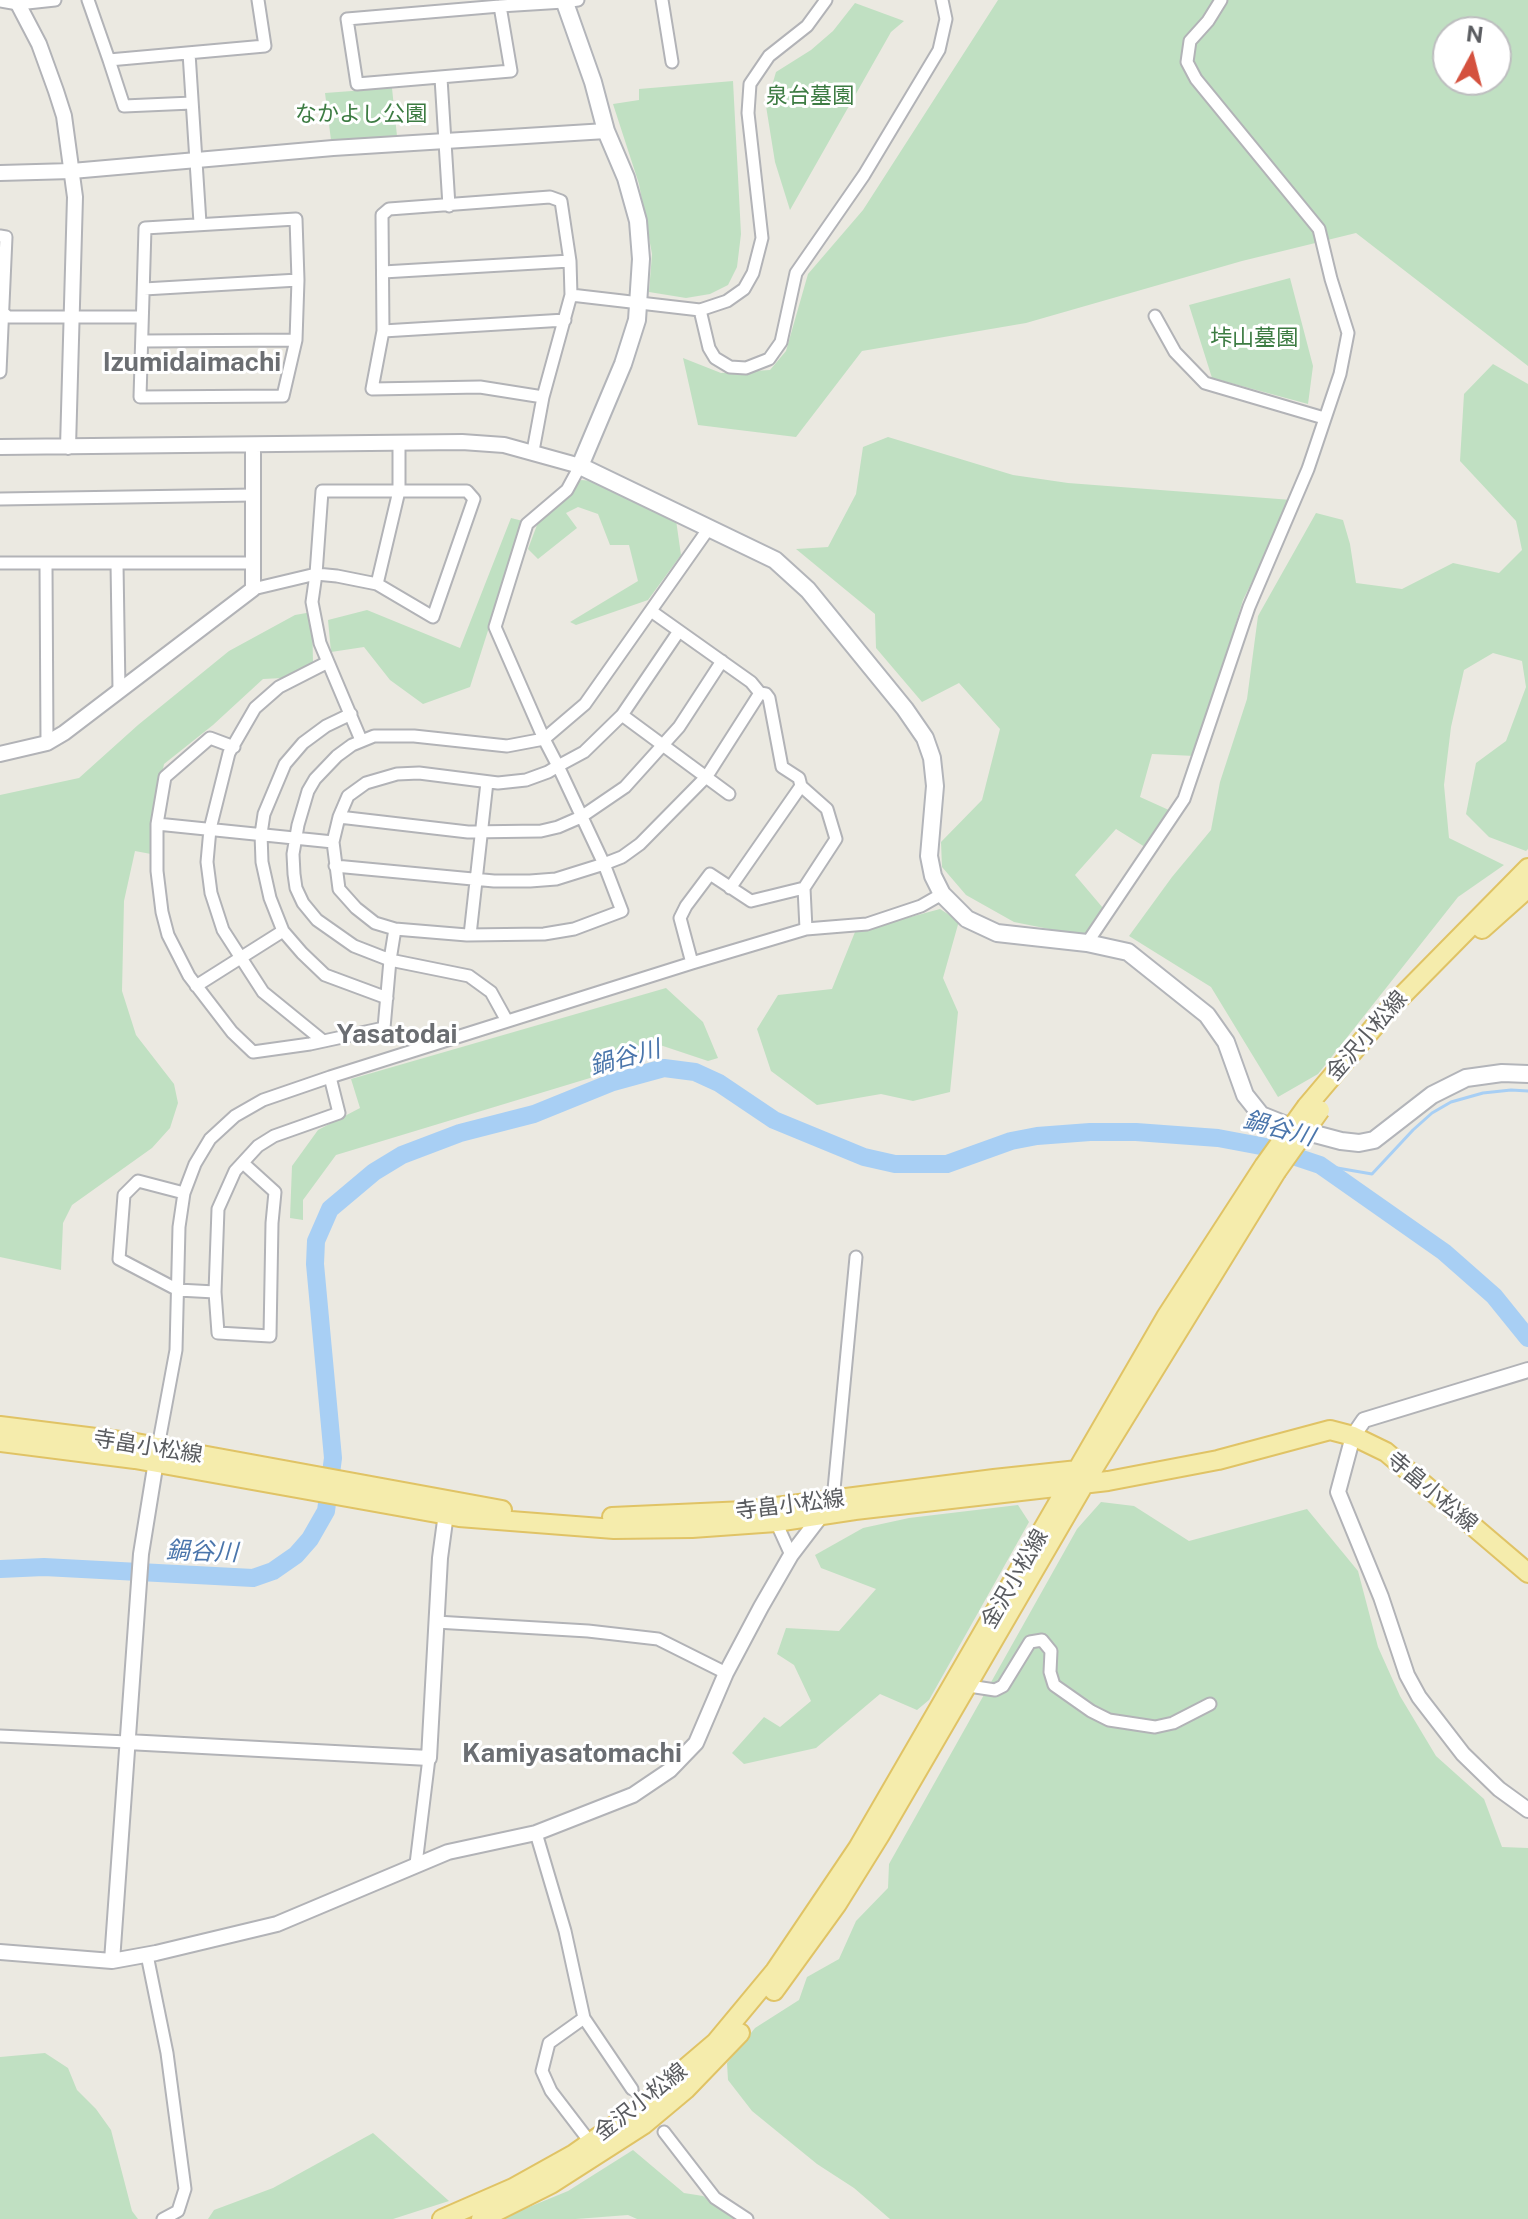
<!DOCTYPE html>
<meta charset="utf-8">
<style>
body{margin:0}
#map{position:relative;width:1528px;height:2219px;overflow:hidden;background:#ebe9e1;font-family:"Public Sans",sans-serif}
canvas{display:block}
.north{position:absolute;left:1432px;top:16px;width:80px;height:80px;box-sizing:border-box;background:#fff;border:2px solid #bdbebf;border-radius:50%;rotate:7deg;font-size:22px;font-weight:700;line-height:32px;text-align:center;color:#5a5c60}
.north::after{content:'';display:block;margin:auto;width:28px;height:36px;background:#d4513e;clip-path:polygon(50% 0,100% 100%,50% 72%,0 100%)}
</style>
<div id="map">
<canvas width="1528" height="2219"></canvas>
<div class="north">N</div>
</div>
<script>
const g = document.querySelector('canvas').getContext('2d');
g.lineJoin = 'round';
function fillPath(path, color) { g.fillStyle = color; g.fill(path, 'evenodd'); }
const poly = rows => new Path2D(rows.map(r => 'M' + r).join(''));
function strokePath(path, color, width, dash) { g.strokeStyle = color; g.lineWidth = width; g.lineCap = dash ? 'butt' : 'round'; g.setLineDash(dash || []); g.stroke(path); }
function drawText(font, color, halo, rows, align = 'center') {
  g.font = font + ' "Public Sans","Noto Sans JP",sans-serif'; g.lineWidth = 6; g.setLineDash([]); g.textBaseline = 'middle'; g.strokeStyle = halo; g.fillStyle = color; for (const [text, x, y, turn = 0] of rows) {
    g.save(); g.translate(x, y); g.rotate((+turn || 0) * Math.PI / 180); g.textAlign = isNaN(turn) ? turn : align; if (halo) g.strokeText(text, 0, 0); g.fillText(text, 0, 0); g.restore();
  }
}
fillPath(poly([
 [998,0,1528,0,1528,366,1356,233,1242,261,1026,323,862,351,796,437,698,425,683,358,721,373,770,370,786,351,808,274,863,210],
 [1448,32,1496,32,1496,80,1448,80],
 [855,3,904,21,891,32,790,210,775,162,766,106,776,72,811,50,833,31],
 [733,81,741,234,737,267,728,285,710,294,686,298,649,292,652,254,639,184,613,104,639,100,639,89],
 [392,88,397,136,331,140,325,93],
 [1290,278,1313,366,1308,404,1212,378,1189,305],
 [1493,364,1528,384,1528,849,1526,851,1489,837,1466,814,1476,763,1506,741,1526,687,1522,661,1493,653,1464,670,1451,727,1444,785,1449,838,1504,865,1458,897,1318,1074,1278,1097,1211,987,1129,936,1172,877,1211,830,1220,782,1247,699,1258,616,1316,513,1343,520,1350,544,1356,583,1402,589,1453,563,1499,573,1522,550,1516,521,1460,461,1464,394],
 [888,437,1013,475,1068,483,1292,500,1243,600,1195,756,1152,754,1140,797,1171,811,1145,847,1116,829,1075,875,1103,908,1084,936,1014,922,966,895,942,867,941,842,982,800,1000,729,959,683,922,702,876,648,875,614,796,549,828,547,856,494,863,447],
 [581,480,594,481,676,520,681,555,648,600,576,625,570,622,638,581,629,545,610,545,598,514,578,507,566,513,577,528,538,559,528,549,537,525],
 [511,518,523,521,470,687,423,704,390,680,364,647,331,652,328,620,367,610,460,648],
 [312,612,313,663,283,678,263,679,213,725,164,764,154,817,151,854,135,851,124,901,122,991,136,1035,174,1084,178,1103,170,1128,152,1148,72,1205,63,1223,61,1270,0,1257,0,795,79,778,138,725,229,651,295,615],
 [940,909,959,921,943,978,958,1012,950,1092,913,1101,881,1094,817,1105,771,1071,757,1029,778,995,832,989,855,932],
 [666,988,703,1022,718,1058,708,1061,660,1045,590,1078,336,1155,303,1200,303,1220,290,1218,292,1166,318,1130,360,1108,351,1079],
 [1101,1502,1134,1506,1189,1541,1307,1509,1358,1571,1378,1647,1400,1696,1436,1756,1484,1799,1502,1847,1528,1848,1528,2219,890,2219,854,2188,817,2164,752,2111,728,2080,727,2063,755,2028,799,2000,807,1977,839,1959,856,1921,888,1888,889,1864,1077,1529],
 [1018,1505,1029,1522,929,1700,917,1710,880,1694,816,1748,744,1764,732,1753,764,1717,780,1727,811,1701,794,1665,777,1654,786,1628,839,1631,876,1589,821,1568,815,1555,863,1528,909,1518],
 [45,2053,68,2068,77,2090,96,2109,111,2130,132,2211,138,2219,0,2219,0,2057],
 [373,2133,449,2201,393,2219,208,2219,214,2210,273,2188],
 [633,2150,684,2193,703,2196,737,2219,637,2219,628,2215,576,2219,500,2219,568,2191]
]), '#c0e0c2');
strokePath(poly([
 [1320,1165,1372,1174,1413,1130,1432,1113,1451,1102,1483,1093,1511,1090,1528,1091]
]), '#a8cff4', 3);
strokePath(poly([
 [0,1569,44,1567,253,1578,273,1571,296,1555,310,1539,326,1511,333,1458,315,1264,316,1241,330,1209,374,1172,402,1155,460,1133,534,1114,613,1082,664,1068,695,1072,719,1083,774,1120,864,1157,895,1164,947,1164,1011,1141,1037,1136,1090,1132,1136,1132,1218,1138,1266,1147,1320,1165,1444,1252,1494,1296,1528,1338]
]), '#a8cff4', 18);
strokePath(poly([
 [632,2089,664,2132]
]), '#c7c6c1', 11, [11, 5.5]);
const minor = poly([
 [88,0,109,60,265,46,258,0],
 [662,0,672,62],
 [0,1,18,4,55,0],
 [500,6,511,71,357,84,347,19,500,6,564,2,578,0],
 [189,53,200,223],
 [109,60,124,106,192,103],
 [441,78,449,206],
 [296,219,298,280,296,340,283,396,140,397,145,228,296,219],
 [0,236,6,237,0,372],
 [383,272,570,261],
 [144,289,298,280],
 [571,295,700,310,727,301,744,289,753,273,762,238,748,113,750,84,769,56,807,26,826,0],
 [0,310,8,317,142,317],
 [700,310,709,348,715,358,730,367,746,368,769,359,781,342,796,273,864,175,939,50,946,19,942,0],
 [1155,316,1175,352,1205,383,1324,418],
 [383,331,565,320],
 [143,341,296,340],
 [533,451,543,397,571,295,570,261,561,201,550,197,389,209,382,215,383,331,372,389,480,387,543,397],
 [580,466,567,490,527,524,495,627,544,739,558,766,604,864,622,911,574,929,544,934,467,935,395,929,375,923,356,908,339,889,333,842,339,817,348,796,366,783,397,774,419,773,498,783,526,780,548,772,558,766,584,752,622,715,679,631],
 [0,499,254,495],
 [0,563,254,563],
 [117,564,119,690],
 [46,565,47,743],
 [377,584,399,491,399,443],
 [253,589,316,574,337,576,377,584,433,617,474,499,467,491,322,491,316,574,312,602,320,643,328,662],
 [351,714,326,726,303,743,285,764,264,814,261,834,262,862,270,898,283,931,302,953,325,975,387,998],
 [622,715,729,794],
 [234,747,210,738,165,777,157,824,157,871,162,912,168,935,189,976,232,1032,253,1052,310,1044,384,1028,390,960,395,929],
 [339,817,468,832,541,831,558,827,581,817,625,787,679,727,722,661],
 [157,824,333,842],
 [335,866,494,881,530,881,556,879,604,864,622,857,640,844,707,776,760,693,751,682,651,611],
 [730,888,801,786],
 [804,888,806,929],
 [470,935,487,782],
 [1087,943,1184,799,1249,607,1308,469,1340,374,1348,333,1331,279,1319,229,1196,79,1187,62,1190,41,1208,21,1221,0],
 [692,963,680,918,686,906,710,874,751,901,804,888,836,839,827,809,801,786,799,778,782,767,769,698,766,694,760,693],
 [196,986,283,931],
 [507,1021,491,992,469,976,390,960,354,946,317,920,303,903,296,888,294,874,293,854,298,825,308,791,315,779,337,756,352,745,374,736,414,736,507,746,544,739,585,704,709,528],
 [322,1040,263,992,223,930,211,893,207,862,210,829,229,753,255,708,279,687,328,662,361,740],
 [243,1163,275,1192,272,1223,270,1336,218,1333,215,1292,218,1209,235,1171,258,1146,274,1136,339,1113,330,1077],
 [184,1193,138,1181,124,1195,119,1259,178,1290,215,1292],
 [158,1447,176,1350,179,1227,184,1193,195,1164,210,1139,235,1116,263,1100,330,1077,692,963,806,929,867,924,921,906,942,894],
 [833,1500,856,1257],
 [776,1522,791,1555],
 [436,1622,588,1631,658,1639,726,1673],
 [969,1686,995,1690,1003,1686,1030,1642,1042,1640,1051,1651,1050,1672,1054,1685,1091,1711,1109,1720,1155,1727,1173,1723,1210,1704],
 [0,1736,127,1742],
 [536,1833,565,1931,584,2018,632,2089],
 [416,1864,429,1758],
 [147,1955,167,2053,185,2189,178,2211,163,2219],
 [584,2018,549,2043,542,2071,551,2091,590,2142],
 [664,2132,715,2198,747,2219]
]);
const tertiary = poly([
 [16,0,39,44,56,91,64,116,75,197,68,447],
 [0,173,72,171,333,148,606,131],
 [0,447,462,442,504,445,580,466],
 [0,754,47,743,64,733,253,589,253,446],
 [1528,1370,1364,1420,1353,1436,1338,1492,1381,1597,1407,1675,1419,1697,1463,1754,1499,1789,1528,1810],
 [127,1742,429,1758,440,1558,447,1506],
 [0,1952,112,1961,156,1953,277,1924,448,1852,536,1833,633,1795,670,1770,696,1743,726,1673,761,1607,791,1555,823,1513],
 [112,1961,141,1554,157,1455]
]);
const secondary = poly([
 [564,0,593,82,606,131,626,178,638,221,641,259,637,320,623,364,580,466,775,560,808,590,905,709,925,738,932,758,935,786,929,856,933,876,942,894,967,919,997,933,1087,943,1128,952,1207,1015,1226,1042,1245,1095,1261,1115,1296,1129,1341,1141,1359,1143,1374,1140,1432,1095,1466,1078,1502,1073,1528,1074]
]);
const primary = poly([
 [1482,929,1528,888],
 [1307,1106,1390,1008,1528,868],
 [0,1426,136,1443,502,1510],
 [0,1442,135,1459,459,1517,614,1529,692,1528,776,1522,855,1510,1108,1481,1218,1460,1330,1430,1353,1436,1386,1452,1528,1573],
 [612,1517,745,1511,994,1479,1078,1470,1083,1471],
 [774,1991,837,1904,880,1835,1090,1474,1276,1172],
 [442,2219,513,2188,574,2154,635,2111,716,2042,775,1971,858,1848,1166,1317,1264,1166],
 [481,2219,551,2184,643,2125,686,2089,740,2033]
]);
strokePath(minor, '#b2b3b7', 15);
strokePath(tertiary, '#b2b3b7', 18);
strokePath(secondary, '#b3b5ba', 20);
strokePath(primary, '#e0c365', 22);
strokePath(minor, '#fff', 11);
strokePath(tertiary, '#fff', 14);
strokePath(secondary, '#fff', 16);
strokePath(primary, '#f5ecac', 18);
const primaryBridge = poly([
 [1264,1166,1307,1106],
 [1276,1172,1320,1110]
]);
strokePath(primaryBridge, '#e0c365', 22, []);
strokePath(primaryBridge, '#f5ecac', 18);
drawText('22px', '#3d7c43', '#fff', [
 ["泉台墓園",810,96],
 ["なかよし公園",361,114],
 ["垰山墓園",1254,338]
]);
drawText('22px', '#5a5c60', '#fff', [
 ["金沢小松線",1367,1036,-49],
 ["寺畠小松線",148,1447,9],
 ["寺畠小松線",1432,1492,40],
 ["寺畠小松線",790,1505,-7],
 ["金沢小松線",1015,1579,-60],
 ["金沢小松線",641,2102,-38]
]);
drawText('italic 24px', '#4b76ac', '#fff', [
 ["鍋谷川",625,1058,-15],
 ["鍋谷川",1279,1129,15],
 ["鍋谷川",202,1552,2]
]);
drawText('bold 26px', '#6b6e72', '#fff', [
 ["Izumidaimachi",192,363],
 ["Yasatodai",397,1035],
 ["Kamiyasatomachi",572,1754]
]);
</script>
